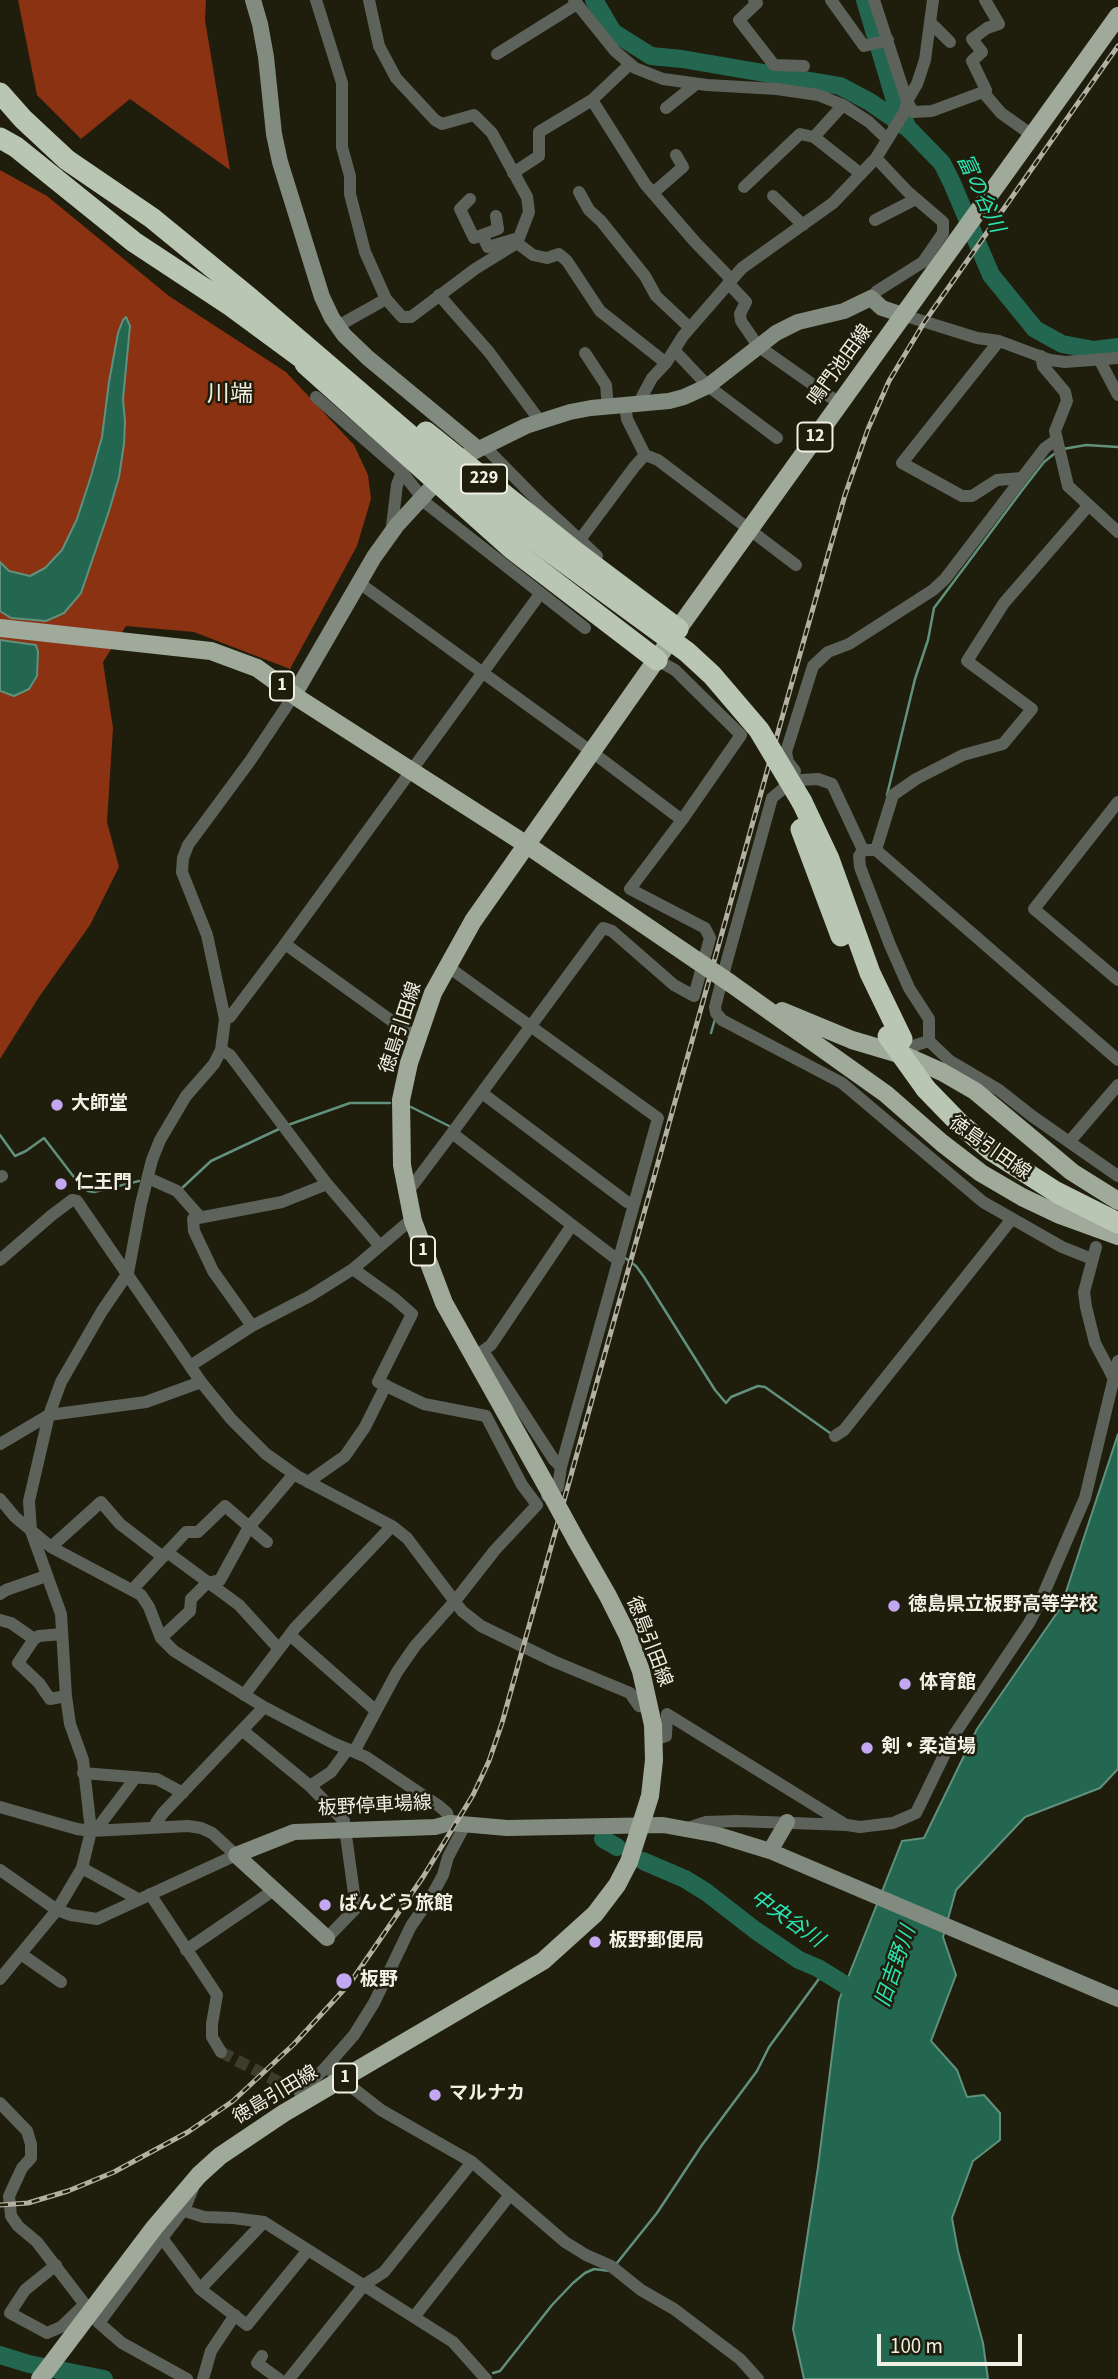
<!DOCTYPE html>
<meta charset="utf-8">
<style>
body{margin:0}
#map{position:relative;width:1118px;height:2379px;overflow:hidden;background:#1f1d0c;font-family:"Source Sans 3",sans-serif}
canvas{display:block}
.scale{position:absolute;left:877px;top:2334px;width:145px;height:32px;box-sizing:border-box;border:4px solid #f1f0e5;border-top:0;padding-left:9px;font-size:21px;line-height:24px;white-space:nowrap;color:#f1f0e5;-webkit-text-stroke:5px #1f1d0c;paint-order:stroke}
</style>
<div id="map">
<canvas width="1118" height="2379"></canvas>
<div class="scale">100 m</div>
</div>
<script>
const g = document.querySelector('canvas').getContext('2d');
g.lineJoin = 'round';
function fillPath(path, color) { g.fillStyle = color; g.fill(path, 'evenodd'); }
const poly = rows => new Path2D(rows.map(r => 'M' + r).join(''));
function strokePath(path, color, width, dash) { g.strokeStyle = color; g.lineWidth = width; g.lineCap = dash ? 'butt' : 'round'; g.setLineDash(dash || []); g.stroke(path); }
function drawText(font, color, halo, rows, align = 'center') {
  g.font = font + ' "Source Sans 3","Noto Sans JP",sans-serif'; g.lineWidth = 5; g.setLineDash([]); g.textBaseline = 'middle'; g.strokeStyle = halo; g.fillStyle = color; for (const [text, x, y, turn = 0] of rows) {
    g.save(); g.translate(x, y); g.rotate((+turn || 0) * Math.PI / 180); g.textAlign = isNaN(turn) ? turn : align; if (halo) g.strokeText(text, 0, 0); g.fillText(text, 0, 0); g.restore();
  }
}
fillPath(poly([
 [18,0,206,0,205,20,230,170,130,99,81,139,37,95],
 [0,170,47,196,169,296,286,372,354,445,368,475,371,499,357,546,290,669,194,632,126,626,103,662,113,728,107,822,119,867,90,925,39,997,0,1059,0,691,5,694,35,645,0,640,0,611,11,618,81,593,119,477,124,444,125,422,123,399,129,338,118,333,109,382,102,437,77,519,62,550,45,568,30,576,9,571,0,562]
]), '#8a3212');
const water = poly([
 [126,317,130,326,123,399,125,422,124,444,119,477,109,511,81,593,64,613,46,621,11,618,0,611,0,562,9,571,30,576,45,568,62,550,77,519,91,476,102,437,109,382,118,333,123,320,126,317],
 [0,640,36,645,38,652,37,676,29,689,14,696,0,691,0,640],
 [1118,1434,1118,1769,1100,1788,1025,1817,956,1890,943,1937,956,1975,931,2041,957,2070,967,2097,984,2095,1000,2113,1000,2140,973,2161,952,2218,958,2251,983,2343,988,2379,804,2379,793,2329,818,2167,839,2000,902,1841,924,1838,977,1729,1061,1607,1118,1434]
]);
fillPath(water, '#236751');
strokePath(water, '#61907d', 2);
strokePath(poly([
 [1063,449,1086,445,1118,447],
 [887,795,915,679,928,640,934,608,1023,489,1044,462,1054,454],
 [711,1033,715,1019],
 [411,1107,451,1127],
 [288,1125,350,1103,390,1103],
 [0,1135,15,1156,26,1151,44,1138,80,1185,88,1191,94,1192,139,1181],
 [181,1189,211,1161,279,1129],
 [625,1258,636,1266,644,1277,715,1390,726,1403,731,1397,758,1386,765,1387,830,1433],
 [617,2263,657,2213,702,2145,757,2071,769,2047,824,1972],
 [493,2373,500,2371,552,2305,573,2283,585,2273,594,2269,610,2271]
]), '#61907d', 2.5);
strokePath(poly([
 [594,0,613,32,651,56,682,59,840,86,870,102,909,129,942,163,952,183,991,275,1035,329,1062,344,1094,350,1118,347],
 [865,0,896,104,907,126],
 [603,1839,617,1847],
 [643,1861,685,1879,706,1892,755,1930,799,1960,818,1968,863,1996],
 [0,2355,29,2364,104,2379]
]), '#236751', 18);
strokePath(poly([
 [221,2052,294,2090]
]), '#3e3d2d', 12, [12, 6]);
strokePath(poly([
 [316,0,342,83,342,147,350,176,350,194,365,252,386,299,402,317,411,317,475,269,517,243,529,212,527,197,492,133,474,115,442,124,435,120,396,78,379,46,369,0],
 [574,0,615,51,635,68,663,79,707,85,777,89,818,95,843,105,869,122,887,139],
 [754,0,757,3,739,20,774,65,804,66],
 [831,0,864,46,888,40],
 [874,0,907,101,913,112,932,111,983,92,1001,113,1032,135],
 [930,22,950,42],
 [497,54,577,4],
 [983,92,986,90,972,61,982,52,972,39,987,28,999,24,985,0],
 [592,100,645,184,695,242,731,279],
 [666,108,696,84],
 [814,137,843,105],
 [513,173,539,156,539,132,592,100,630,64],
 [744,187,800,134,814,137,861,174],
 [579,192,589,210,601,221,645,276,656,296,690,328],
 [653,193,683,167,676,155],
 [773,196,803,225],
 [470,199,460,209,474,238,498,229,496,216],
 [875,220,916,199],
 [482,235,488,247,515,239,517,243,533,255,547,258,559,254,567,261,600,311,666,363],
 [728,283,746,302,740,314,741,321,758,346,839,403],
 [439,295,489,352,540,421],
 [871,298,877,291,923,262,943,233,943,222,907,191,876,158],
 [903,315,977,338,999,341,1050,360,1065,362,1118,358],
 [338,326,386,299],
 [999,341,902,463,962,496,972,496,997,480,1022,478],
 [674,350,708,386,777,438],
 [585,353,606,385,608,407],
 [1041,356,1043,366,1065,392,1067,401,1055,431,1068,486,1118,532],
 [1099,359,1118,395],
 [316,397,402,472,397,485,391,534],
 [638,404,652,378,666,363,683,336,742,268,833,203,876,158,905,111,907,101,917,84,925,60,933,0],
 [625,405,627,419,645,455,658,460,796,565],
 [484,446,541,504,597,556],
 [402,472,427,504,585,628],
 [579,541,635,466,645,455],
 [358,582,592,752,682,820],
 [795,771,788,762,786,752,813,666,828,652,849,644,933,590,945,579,1045,448,1056,440],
 [1118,802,1034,909,1118,980],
 [868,850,876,850,1118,1060],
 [876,850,893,795,916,779,963,755,1003,744,1032,709,967,661,1004,603,1089,505],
 [285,944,403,1029,417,1036],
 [447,966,658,1118,561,1467,558,1487,547,1496],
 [225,1019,230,1017,285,944,540,594],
 [221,1050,230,1055,327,1184,380,1246],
 [906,1056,916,1045,929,1041],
 [482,1093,627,1202],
 [452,1133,619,1261],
 [1070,1141,1118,1085],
 [0,1177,2,1176],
 [148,1178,177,1191,200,1217],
 [406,1189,413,1185,452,1133,603,928,612,931,674,985,694,996,710,938,705,928,630,889,682,820,741,735,675,670,657,660],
 [1096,1247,1084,1292,1086,1307,1095,1343,1114,1379],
 [1092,1259,1062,1247,983,1202,842,1083,722,1020,716,1013,715,1007,726,964,772,798,784,788,801,780,818,779,832,784,863,850,859,856,860,867,890,945,909,988,929,1019,929,1041,950,1061,999,1090,1032,1116,1118,1176],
 [0,1260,52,1215,72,1200,77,1201,201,1382,231,1419,266,1454,297,1476,392,1526,407,1538,462,1611,481,1626,553,1661,630,1693,639,1706,650,1709],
 [353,1269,395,1299,412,1314,378,1382,424,1404,486,1416,522,1485,537,1505,495,1550,455,1601,415,1646,397,1672,354,1752],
 [252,1326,213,1271,194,1231,193,1219,282,1202,327,1184],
 [483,1351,554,1460,561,1467],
 [473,1358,491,1345,572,1225],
 [190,1366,252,1326,310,1296,353,1269,406,1224,413,1221],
 [835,1436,844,1430,1011,1220],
 [0,1444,49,1415,146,1402,201,1382],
 [308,1482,345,1456,365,1427,386,1385],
 [0,1499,15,1517,51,1547,141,1595,149,1607,161,1638,174,1651,264,1707,333,1743,366,1757,439,1806,447,1813,450,1823],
 [51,1547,101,1502,120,1524,163,1557],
 [167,1552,239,1605,279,1649],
 [132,1590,186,1532,198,1532,225,1506,267,1542],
 [0,1594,6,1590,46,1576],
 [0,1620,11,1623,34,1639],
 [62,1634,39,1636,34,1639,18,1663,39,1683,50,1699,66,1696],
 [290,1635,375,1710],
 [161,1638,190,1611,191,1599,207,1583,220,1580,249,1527,294,1474],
 [244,1695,295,1628,392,1526],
 [242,1730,310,1786,344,1821,356,1908,327,1938],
 [653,1740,666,1736,667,1714,843,1823],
 [83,1773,157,1779,183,1793],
 [310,1786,331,1772,348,1749],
 [0,1807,77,1829,91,1831,188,1826,201,1828,212,1833,236,1855,97,1919,71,1915,57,1910,0,1870],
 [156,1827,156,1823,163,1813,264,1707],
 [688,1828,706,1822,737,1821,847,1825,860,1827,893,1823,916,1813,954,1735,1029,1623,1040,1602,1085,1498,1118,1361],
 [96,1830,136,1777],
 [82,1868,138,1899],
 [150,1894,217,1995,212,2024,212,2037,221,2052],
 [186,1950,274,1890],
 [21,1954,61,1982],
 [0,1979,57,1910,82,1868,91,1831,83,1760,70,1724,66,1696,61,1614,31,1531,29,1501,49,1415,61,1382,102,1311,128,1273,141,1204,152,1160,160,1140,186,1096,214,1064,221,1050,225,1019,207,935,182,872,183,858,188,845,250,761,294,695],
 [326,2067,354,2035,374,2003,411,1926,431,1897,443,1875,448,1857,465,1825],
 [300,2093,326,2067,381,2110,472,2162,565,2242,586,2255,611,2266,641,2290,674,2309,740,2359,758,2379],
 [0,2103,27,2131,31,2144,31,2158,22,2168,9,2196,11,2216,18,2226,37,2242,99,2323,122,2343,187,2379],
 [193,2188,185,2208,188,2212,204,2217,233,2218,264,2222,453,2342,486,2379],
 [185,2208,162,2238,200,2289,247,2325,308,2250],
 [56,2265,25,2290,10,2313,47,2333,61,2327,84,2305],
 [200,2289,264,2222],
 [414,2317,509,2196],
 [99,2323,162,2238],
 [262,2356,257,2363,279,2379],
 [203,2379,211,2351,235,2315],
 [289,2379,364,2285,384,2272,472,2162]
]), '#5d625b', 12);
strokePath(poly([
 [253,0,260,24,266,57,274,134,280,162,322,297,332,318,344,335,368,358,478,449],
 [469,454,526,426,570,412,591,408,669,401,684,397,708,386,776,333,798,322,844,311,871,298,882,308,903,315],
 [294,695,374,557,397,525,431,488],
 [770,1851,787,1822],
 [327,1938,236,1855,294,1832,435,1827,450,1823,507,1828,663,1825,718,1835,770,1851,1118,1999]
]), '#828b7f', 16);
strokePath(poly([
 [0,628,211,651,257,668,301,700,527,845,696,960],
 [730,983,886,1094,942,1143,981,1173,1022,1197,1060,1215,1118,1236],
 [782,1011,852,1040,906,1056,942,1072,975,1091,1072,1172,1118,1201],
 [546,1485,444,1303,413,1221,402,1165,401,1100,409,1063,433,993,473,921,678,629,1118,16],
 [40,2379,154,2228,199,2175,220,2156,284,2113,543,1961,595,1914,617,1885,629,1862,650,1796,654,1760,653,1725,641,1671,628,1636,608,1596,576,1540]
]), '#9faa9b', 18);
strokePath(poly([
 [0,93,23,119,67,160,152,218,251,299,523,532],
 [0,138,16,147,134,242,231,306,303,359],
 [305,364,512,549,657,660],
 [426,432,577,553,678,629],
 [802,802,829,859,870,973,902,1039],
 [801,829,841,936],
 [926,1089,960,1124,992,1151,1056,1192,1118,1223]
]), '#b9c6b4', 21);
const rail = poly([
 [0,2205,28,2203,68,2191,114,2172,188,2132,233,2101,294,2044,350,1983,423,1877,473,1795,489,1761,502,1723,778,732,845,495,868,429,889,381,925,321,1118,46]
]);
strokePath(rail, '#b1b0a3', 5);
strokePath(rail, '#1f1d0c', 2.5, [8]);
strokePath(poly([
 [696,960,730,983],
 [546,1485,576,1540]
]), '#9faa9b', 18);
strokePath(poly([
 [523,532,687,652,712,675,759,730,802,802],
 [888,1036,926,1089]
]), '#b9c6b4', 21);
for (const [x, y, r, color] of [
 [57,1105,7,"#c3a7f2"],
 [61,1184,7,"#c3a7f2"],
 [894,1606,7,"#c3a7f2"],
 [905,1684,7,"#c3a7f2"],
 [867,1748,7,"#c3a7f2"],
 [325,1905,7,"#c3a7f2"],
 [595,1942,7,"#c3a7f2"],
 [344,1981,9,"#c3a7f2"],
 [435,2095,7,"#c3a7f2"]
]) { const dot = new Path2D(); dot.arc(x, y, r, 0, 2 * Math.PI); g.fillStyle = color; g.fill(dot); strokePath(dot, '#1f1d0c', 2.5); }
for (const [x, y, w] of [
 [815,437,35],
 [484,479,46],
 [282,686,24],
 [423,1251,24],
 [345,2078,24]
]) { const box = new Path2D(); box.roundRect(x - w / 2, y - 14.5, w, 29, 5); g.fillStyle = '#1f1d0c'; g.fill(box); strokePath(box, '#f1f0e5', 2); }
drawText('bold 18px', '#f1f0e5', null, [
 ["12",815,437],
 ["229",484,479],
 ["1",282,686],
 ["1",423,1251],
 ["1",345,2078]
]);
drawText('19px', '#f1f0e5', '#1f1d0c', [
 ["鳴門池田線",841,366,-54],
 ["徳島引田線",402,1028,-72],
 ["徳島引田線",989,1149,35],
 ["徳島引田線",648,1642,69],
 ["板野停車場線",375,1807,-3],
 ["徳島引田線",276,2096,-31]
]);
drawText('bold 19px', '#f1f0e5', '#1f1d0c', [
 ["大師堂",71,1105],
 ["仁王門",75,1184],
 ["徳島県立板野高等学校",908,1606],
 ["体育館",919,1684],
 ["剣・柔道場",881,1748],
 ["ばんどう旅館",339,1905],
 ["板野郵便局",609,1942],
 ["板野",360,1981],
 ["マルナカ",449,2095]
], 'left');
drawText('italic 21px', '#2be4b2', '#1f1d0c', [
 ["富の谷川",979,194,65],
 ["中央谷川",786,1920,35],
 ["旧吉野川",897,1967,-71]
]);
drawText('23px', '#f1f0e5', '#1f1d0c', [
 ["川端",230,396]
]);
</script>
